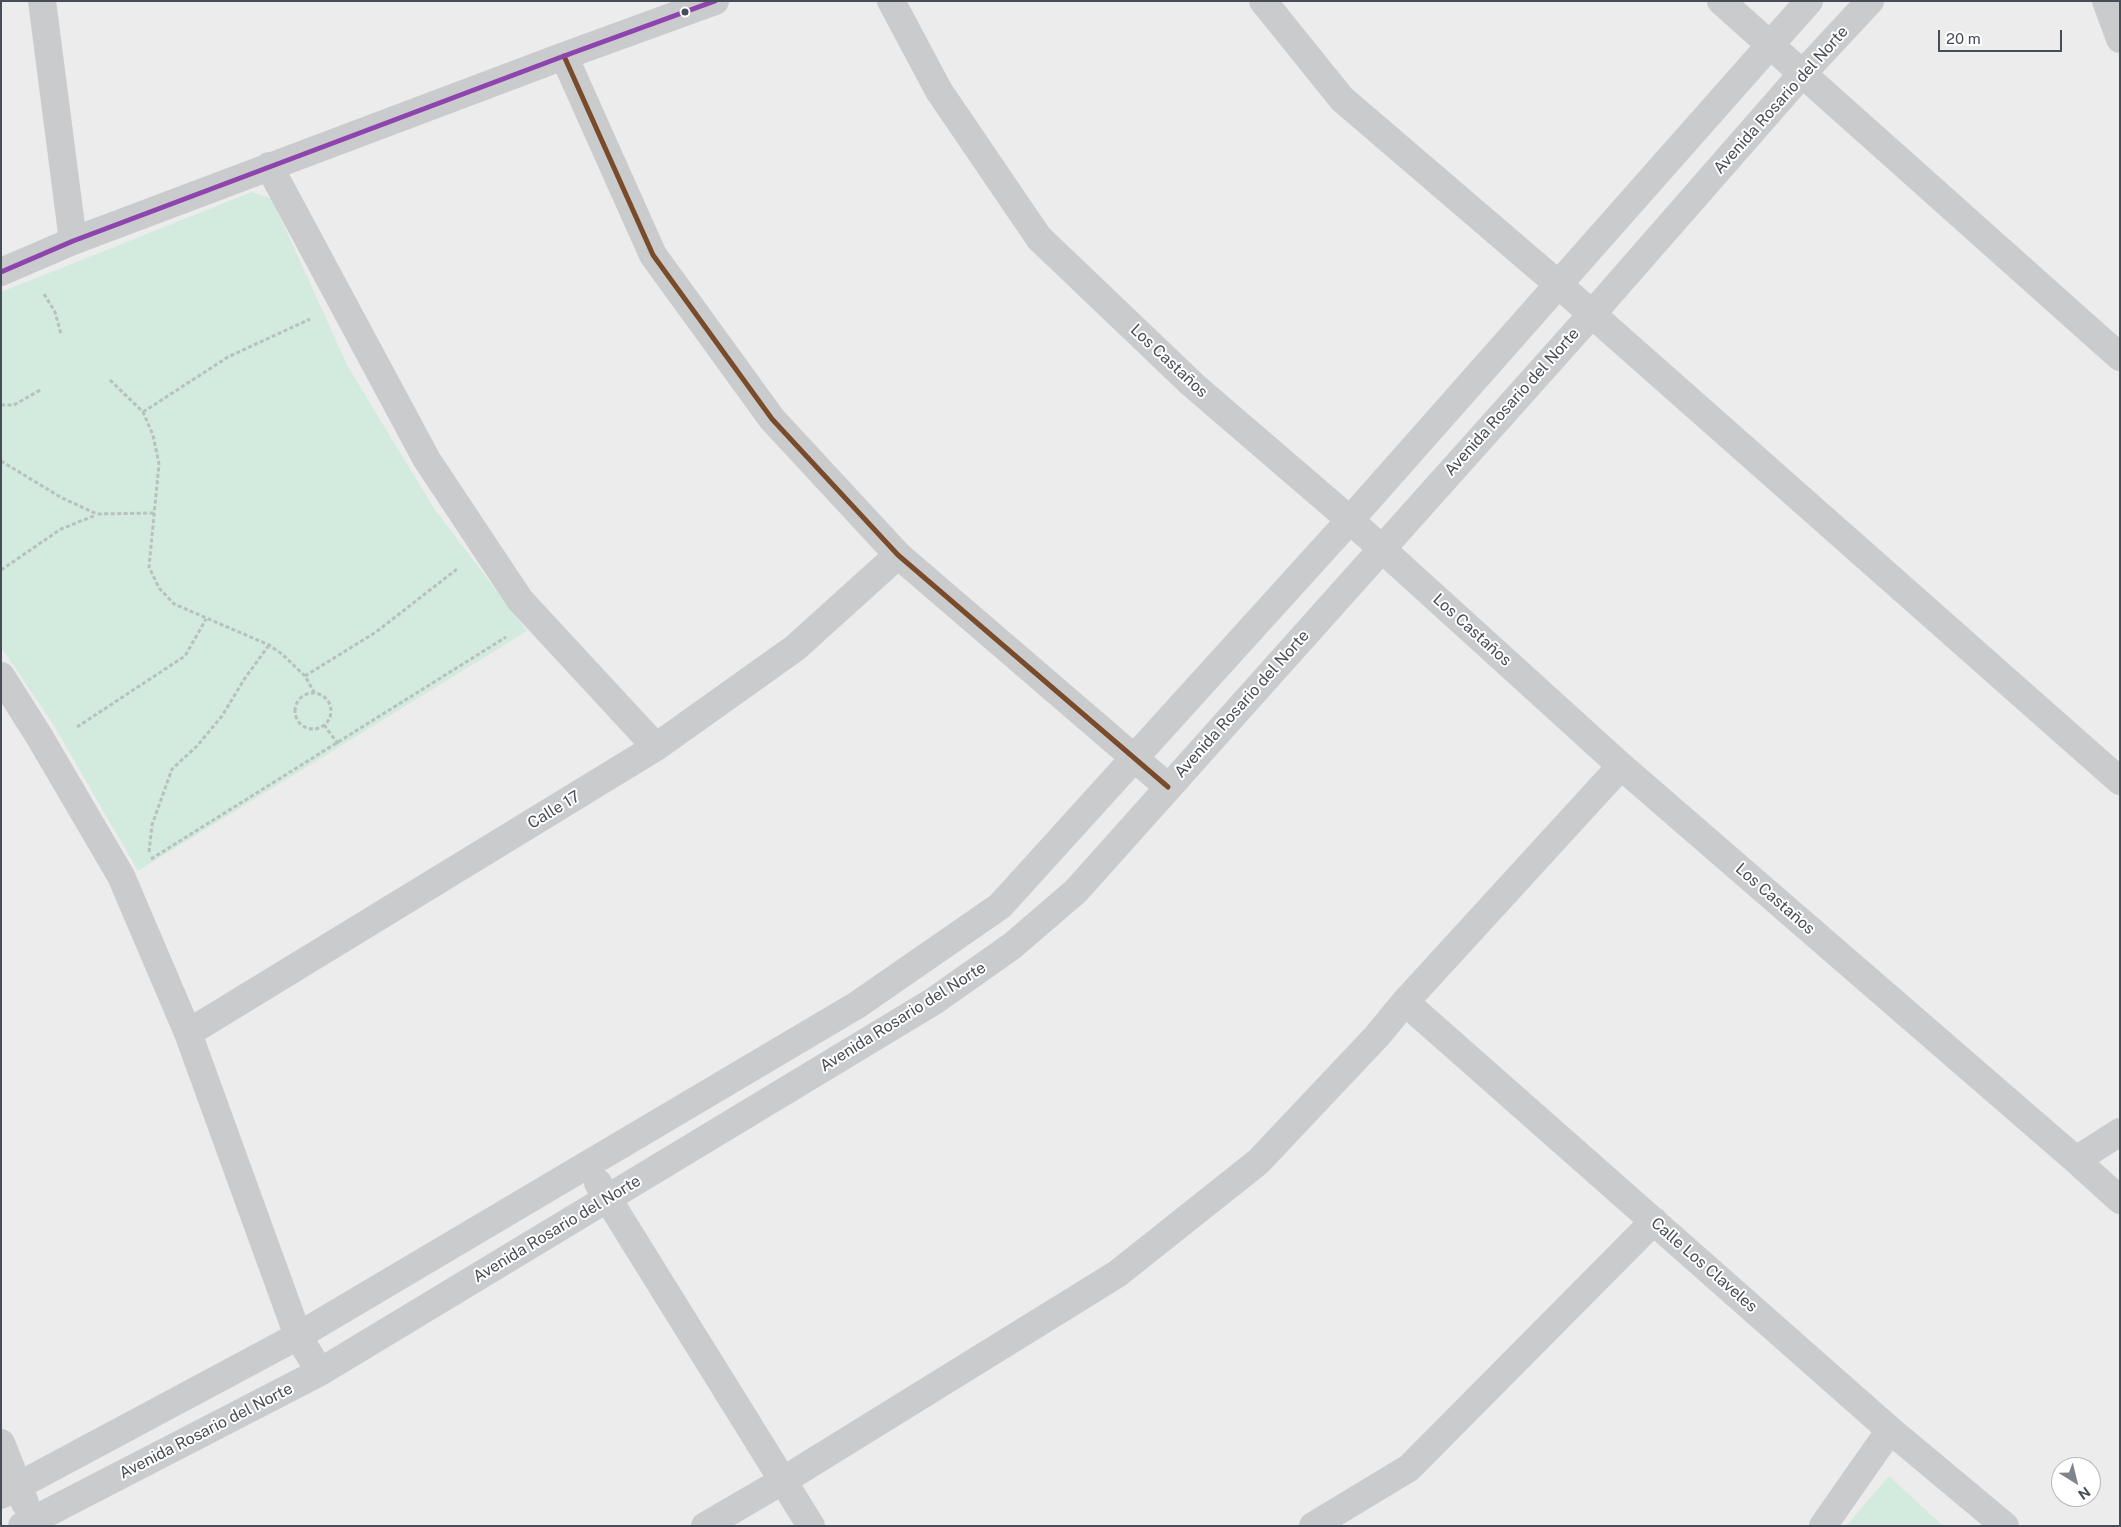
<!DOCTYPE html>
<meta charset="utf-8">
<style>
body{margin:0}
#map{position:relative;width:2121px;height:1527px;overflow:hidden;background:#edecec;font-family:"Public Sans",sans-serif}
canvas{display:block}
.frame{position:absolute;inset:0;border:2px solid #464d57;pointer-events:none}
.north{position:absolute;left:2051px;top:1457px;width:50px;height:50px;box-sizing:border-box;background:#fff;border:1px solid #b5b8bc;border-radius:50%;rotate:144deg;font-size:14px;font-weight:700;line-height:20px;text-align:center;color:#464d57}
.north::after{content:'';display:block;margin:auto;width:18px;height:22px;background:#80858b;clip-path:polygon(50% 0,100% 100%,50% 72%,0 100%)}
.scale{position:absolute;left:1938px;top:30px;width:124px;height:22px;box-sizing:border-box;border:2px solid #464d57;border-top:0;padding-left:6px;font-size:15px;line-height:18px;white-space:nowrap;color:#464d57;-webkit-text-stroke:4px #fff;paint-order:stroke}
</style>
<div id="map">
<canvas width="2121" height="1527"></canvas>
<div class="frame"></div>
<div class="north">N</div>
<div class="scale">20 m</div>
</div>
<script>
const g = document.querySelector('canvas').getContext('2d');
g.lineJoin = 'round';
function fillPath(path, color) { g.fillStyle = color; g.fill(path, 'evenodd'); }
const poly = rows => new Path2D(rows.map(r => 'M' + r).join(''));
function strokePath(path, color, width, dash) { g.strokeStyle = color; g.lineWidth = width; g.lineCap = dash ? 'butt' : 'round'; g.setLineDash(dash || []); g.stroke(path); }
function drawText(font, color, halo, rows, align = 'center') {
  g.font = font + ' "Public Sans",sans-serif'; g.lineWidth = 4; g.setLineDash([]); g.textBaseline = 'middle'; g.strokeStyle = halo; g.fillStyle = color; for (const [text, x, y, turn = 0] of rows) {
    g.save(); g.translate(x, y); g.rotate((+turn || 0) * Math.PI / 180); g.textAlign = isNaN(turn) ? turn : align; if (halo) g.strokeText(text, 0, 0); g.fillText(text, 0, 0); g.restore();
  }
}
fillPath(poly([
 [252,192,272,199,347,365,433,507,527,631,138,871,53,724,1,647,1,292],
 [1889,1476,1943,1526,1846,1526]
]), '#d3eade');
strokePath(poly([
 [44,294,55,312,61,334],
 [110,380,143,412,153,435,159,464,149,567,159,588,174,604,269,645,282,654,305,676,315,694],
 [1,405,14,405,42,389],
 [143,412,228,357,310,319],
 [1,461,62,498,97,514,154,513],
 [1,570,61,529,96,515],
 [305,676,376,632,457,569],
 '295 711a18 18 0 1 1 36 0a18 18 0 1 1-36 0Z',
 [324,725,338,744],
 [77,727,185,656,206,619],
 [149,852,152,825,172,769,197,746,222,716,245,678,269,645],
 [151,859,506,637]
]), '#b7c1bf', 3, [4, 2.5]);
strokePath(poly([
 [42,1,73,241],
 [891,1,939,91,1039,238,1193,385,1350,520,1621,766,2076,1160,2120,1200],
 [1263,1,1342,99,1559,285,2120,781],
 [1721,1,2120,357],
 [2106,1,2120,39],
 [564,56,653,255,772,419,898,555,1168,787],
 [269,166,427,460,520,600,656,747],
 [1,272,73,241,564,56,715,1],
 [1,676,39,736,121,876,188,1033,298,1336,320,1372],
 [1405,1002,1890,1430,2005,1526],
 [188,1033,656,747,795,648,898,555],
 [2076,1160,2120,1132],
 [598,1183,811,1526],
 [1,1443,25,1503],
 [1,1495,298,1336,857,1005,1000,906,1350,520,1809,1],
 [22,1526,320,1372,934,1001,1012,946,1076,891,1592,314,1802,74,1870,1],
 [705,1526,784,1480,1117,1274,1258,1162,1377,1036,1405,1002,1621,766],
 [1313,1526,1409,1468,1654,1221],
 [1823,1526,1890,1430]
]), '#c9cbcd', 28);
strokePath(poly([
 [564,56,653,255,772,419,898,555,1168,787]
]), '#7a4b2a', 5);
strokePath(poly([
 [1,272,73,241,564,56,715,1]
]), '#8e44ad', 5);
for (const [x, y, r, color] of [
 [685,12,4.5,"#464d57"]
]) { const dot = new Path2D(); dot.arc(x, y, r, 0, 2 * Math.PI); g.fillStyle = color; g.fill(dot); strokePath(dot, '#fff', 2); }
drawText('16px', '#464d57', '#fff', [
 ["Avenida Rosario del Norte",1781,100,-48],
 ["Los Castaños",1169,361,43],
 ["Avenida Rosario del Norte",1512,402,-48],
 ["Los Castaños",1472,630,42],
 ["Avenida Rosario del Norte",1242,704,-48],
 ["Calle 17",554,810,-31],
 ["Los Castaños",1775,899,41],
 ["Avenida Rosario del Norte",903,1017,-32],
 ["Avenida Rosario del Norte",557,1229,-31],
 ["Calle Los Claveles",1704,1265,41],
 ["Avenida Rosario del Norte",206,1431,-27]
]);
</script>
